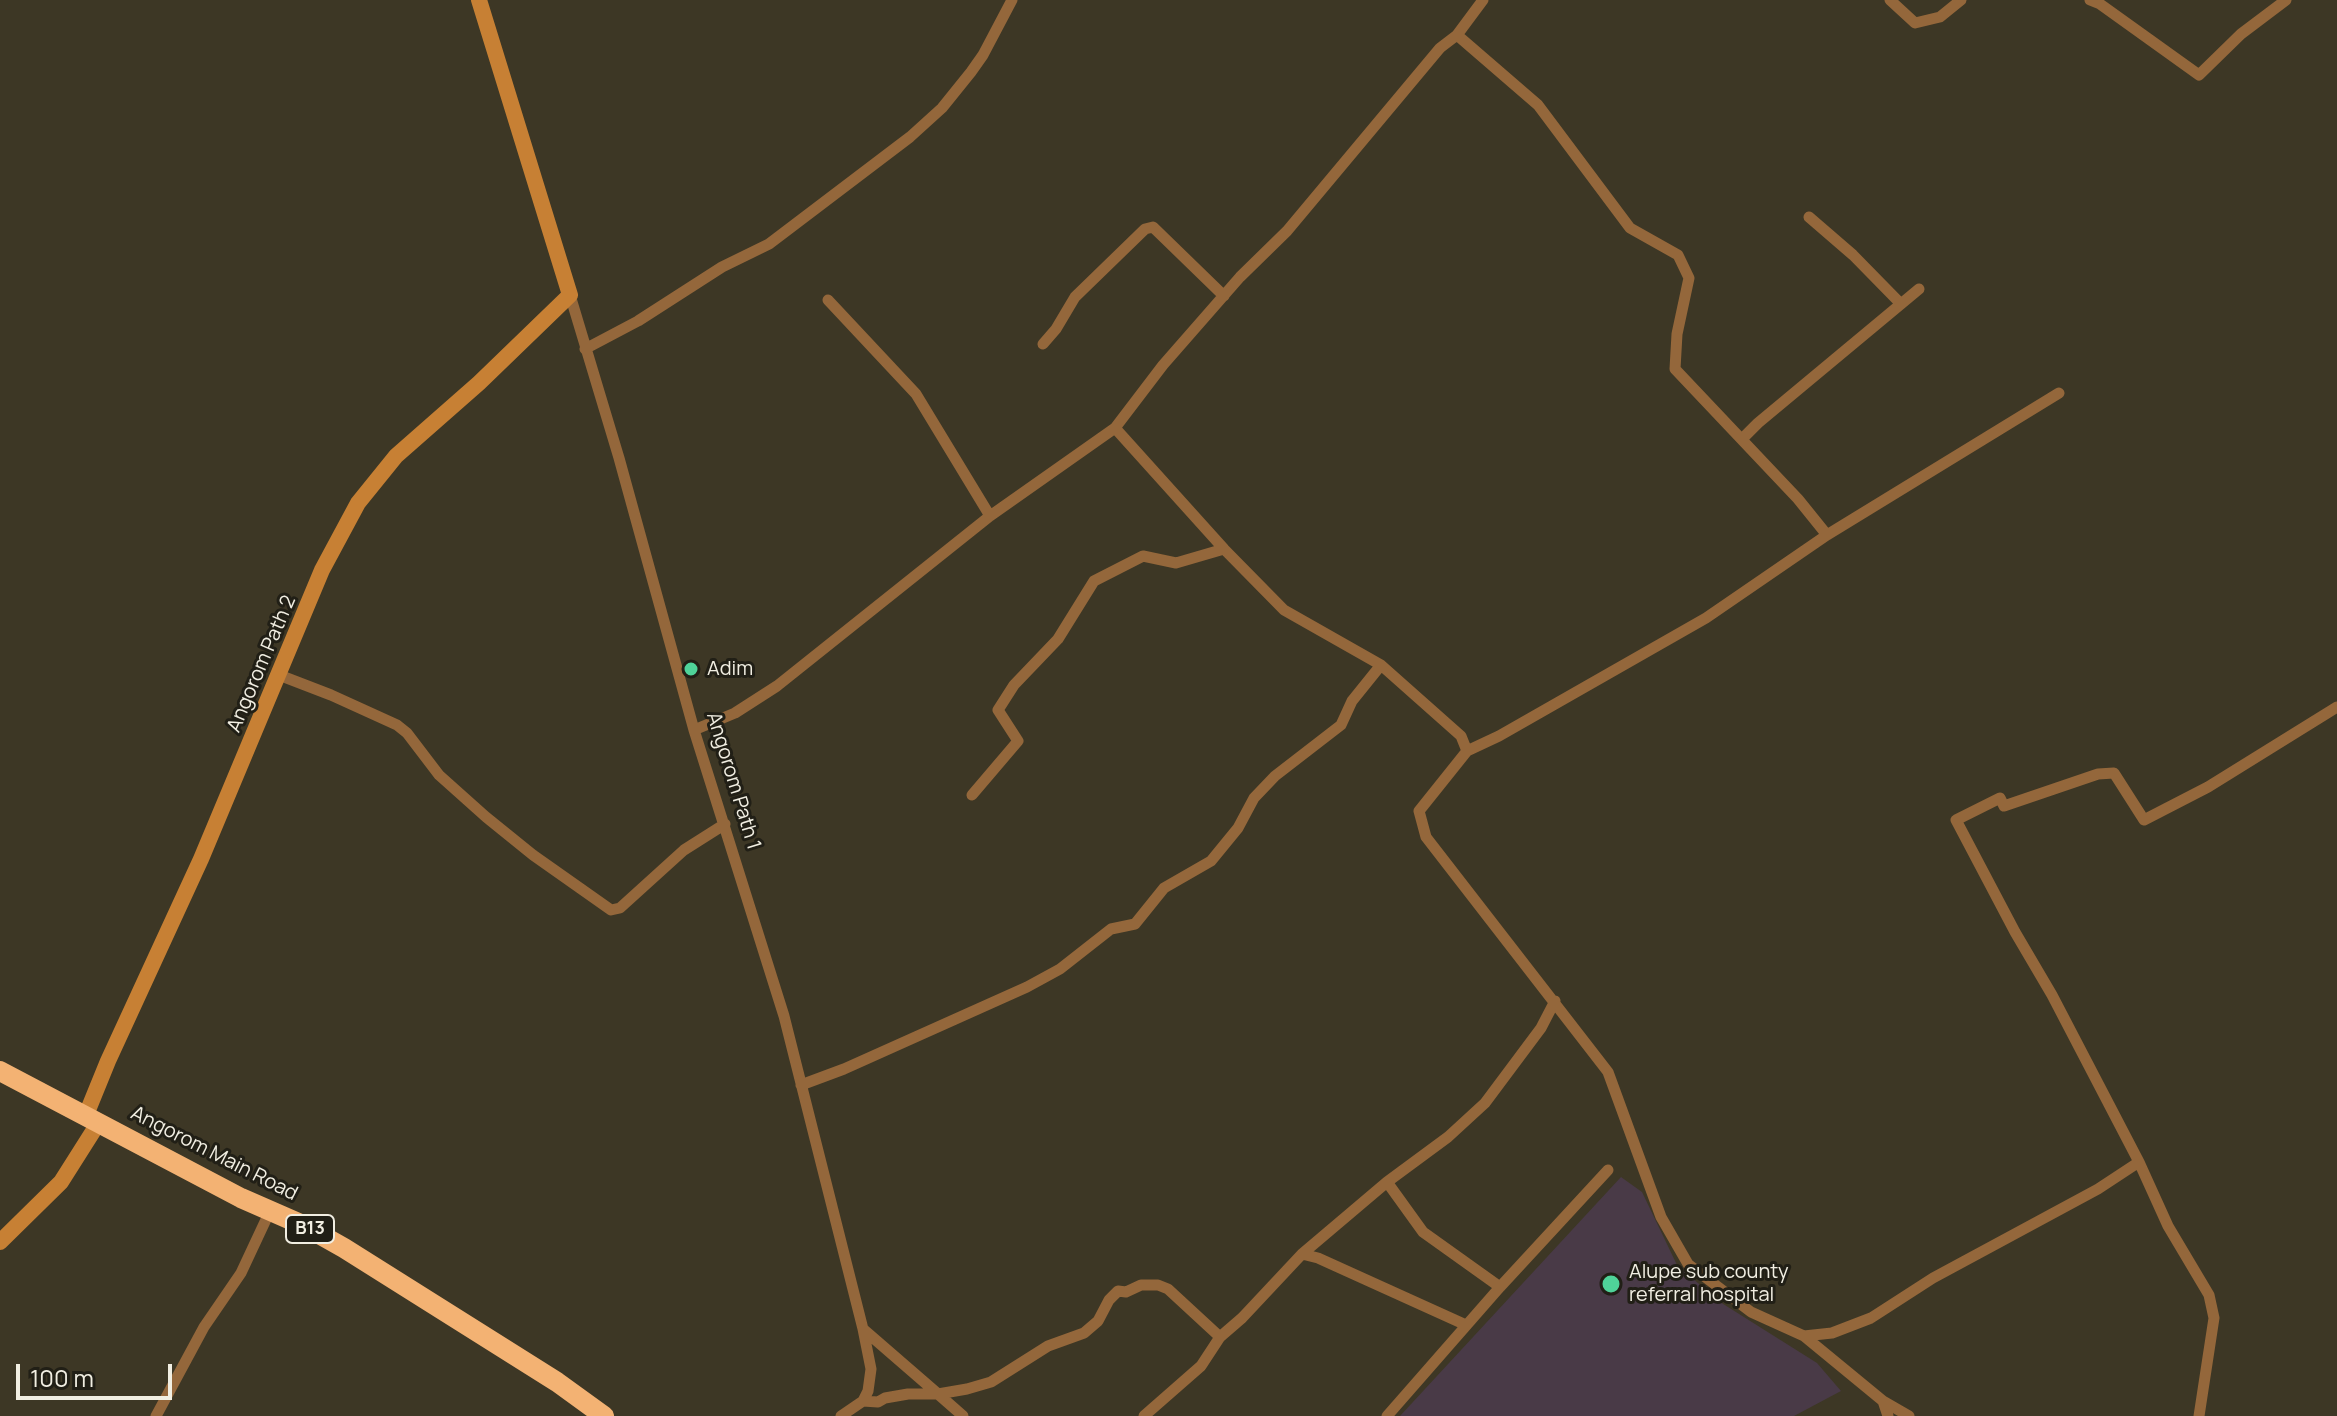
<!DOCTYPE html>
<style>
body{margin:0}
#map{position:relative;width:2337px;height:1416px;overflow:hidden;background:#3d3725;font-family:Manrope,sans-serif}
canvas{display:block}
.scale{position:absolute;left:16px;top:1364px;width:156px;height:36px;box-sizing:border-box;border:4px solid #f1eee2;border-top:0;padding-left:10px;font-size:24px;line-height:28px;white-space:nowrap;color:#f1eee2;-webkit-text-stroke:6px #211f16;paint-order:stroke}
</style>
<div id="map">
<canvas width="2337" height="1416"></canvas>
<div class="scale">100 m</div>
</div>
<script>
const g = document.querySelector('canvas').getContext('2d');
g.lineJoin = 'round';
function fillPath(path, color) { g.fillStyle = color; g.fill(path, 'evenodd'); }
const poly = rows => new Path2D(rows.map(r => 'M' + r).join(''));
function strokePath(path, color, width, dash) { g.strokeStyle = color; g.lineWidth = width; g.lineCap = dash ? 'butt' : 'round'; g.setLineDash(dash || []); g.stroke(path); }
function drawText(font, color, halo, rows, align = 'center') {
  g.font = font + ' Manrope,sans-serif'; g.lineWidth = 6; g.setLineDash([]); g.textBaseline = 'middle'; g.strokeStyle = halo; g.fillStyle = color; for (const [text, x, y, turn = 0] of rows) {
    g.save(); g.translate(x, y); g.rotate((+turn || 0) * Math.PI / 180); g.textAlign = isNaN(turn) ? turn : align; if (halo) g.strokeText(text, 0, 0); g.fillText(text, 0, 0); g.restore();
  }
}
fillPath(poly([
 [1621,1177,1642,1192,1677,1265,1720,1302,1817,1363,1841,1391,1794,1416,1400,1416]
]), '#493a47');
strokePath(poly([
 [1890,0,1915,23,1940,17,1961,0],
 [2090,0,2100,4,2199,75,2241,34,2286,0],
 [1457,35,1538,105,1630,228,1678,255,1689,278,1677,334,1675,369,1798,499,1827,535],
 [1809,217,1853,255,1901,304],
 [570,295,619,458,694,730,784,1016,863,1329,871,1369,868,1391,863,1401,841,1416],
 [828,300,916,394,990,516],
 [1043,344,1056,329,1075,297,1145,229,1153,227,1224,296],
 [585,349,638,321,722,267,769,244,910,137,942,108,971,72,983,55,1012,0],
 [1115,428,1163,365,1240,277,1287,231,1440,48,1457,35,1483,0],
 [1742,439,1758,423,1919,289],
 [279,675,331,695,397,725,407,733,439,775,486,817,533,855,611,910,620,908,684,850,725,824],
 [694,730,735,713,777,686,990,516,1115,428,1224,549,1284,610,1381,665,1461,736,1467,751,1419,811,1426,837,1608,1072,1661,1217,1688,1264,1751,1312,1804,1336,1883,1401,1909,1416],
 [1467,751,1499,736,1706,618,1827,535,2059,393],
 [972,795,1018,741,998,710,1014,685,1058,639,1094,581,1143,556,1176,563,1224,549],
 [801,1085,844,1069,1027,987,1060,969,1111,929,1135,924,1164,888,1211,861,1238,828,1254,798,1275,776,1341,725,1352,701,1381,665],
 [1387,1182,1423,1232,1500,1287],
 [1302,1254,1318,1258,1466,1325],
 [863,1329,938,1394,967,1389,991,1382,1048,1346,1084,1333,1098,1321,1109,1300,1118,1291,1126,1292,1141,1285,1158,1285,1168,1289,1220,1337,1242,1318,1302,1254,1387,1182,1448,1137,1485,1103,1541,1028,1555,1001],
 [1804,1336,1832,1333,1871,1318,1933,1278,2098,1189,2139,1162],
 [863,1401,878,1402,885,1398,908,1394,938,1394,963,1416],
 [1883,1401,1888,1416],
 [156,1416,204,1327,241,1273,270,1211],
 [1144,1416,1201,1366,1220,1337],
 [1387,1416,1500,1287,1608,1170],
 [2199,1416,2214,1318,2209,1295,2168,1226,2139,1162,2052,995,2015,932,1956,820,2000,798,2004,806,2098,774,2114,773,2144,820,2208,787,2337,707]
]), '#94673b', 11);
strokePath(poly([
 [86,1115,108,1061,201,859,322,570,358,503,396,456,479,383,570,295,479,0],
 [0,1242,61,1182,99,1122]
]), '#c78034', 16);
strokePath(poly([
 [0,1071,241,1198,305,1226,344,1248,557,1382,604,1416]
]), '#f3b273', 20);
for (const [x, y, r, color] of [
 [691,669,8,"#4fd399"],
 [1611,1284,10,"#4fd399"]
]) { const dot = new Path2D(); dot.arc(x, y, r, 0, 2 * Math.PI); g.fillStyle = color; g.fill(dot); strokePath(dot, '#211f16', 3); }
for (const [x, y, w] of [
 [310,1229,48]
]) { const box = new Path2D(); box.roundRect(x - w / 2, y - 14, w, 28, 6); g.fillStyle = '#211f16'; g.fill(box); strokePath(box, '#f1eee2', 2); }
drawText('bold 18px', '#f1eee2', null, [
 ["B13",310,1229]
]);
drawText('20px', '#f1eee2', '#211f16', [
 ["Angorom Path 2",262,664,-67],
 ["Angorom Path 1",733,781,73],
 ["Angorom Main Road",214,1154,27]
]);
drawText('20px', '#f1eee2', '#211f16', [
 ["Adim",707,669],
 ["Alupe sub county",1629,1272],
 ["referral hospital",1629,1295]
], 'left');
</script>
